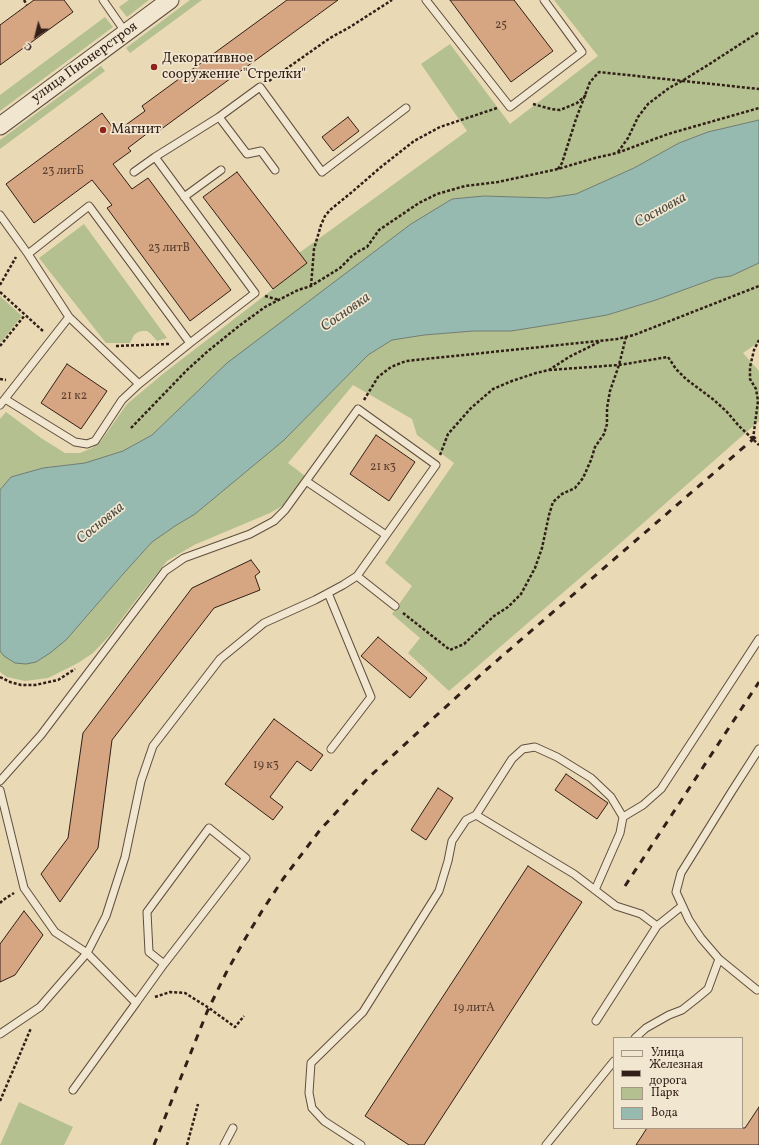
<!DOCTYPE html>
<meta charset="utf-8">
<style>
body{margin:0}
#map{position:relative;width:759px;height:1145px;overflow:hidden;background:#e9d9b5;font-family:Vollkorn,serif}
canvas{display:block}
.legend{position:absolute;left:613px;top:1037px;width:130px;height:92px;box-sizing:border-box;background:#f1e6cf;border:1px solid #a59686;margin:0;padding:5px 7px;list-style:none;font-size:12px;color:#321f18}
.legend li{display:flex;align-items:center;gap:8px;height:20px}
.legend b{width:20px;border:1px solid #a59686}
.north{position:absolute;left:16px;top:16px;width:40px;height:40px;-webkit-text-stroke:3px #f1e6cf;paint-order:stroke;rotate:215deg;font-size:11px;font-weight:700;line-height:16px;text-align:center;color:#321f18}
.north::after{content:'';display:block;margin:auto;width:14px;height:18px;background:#321f18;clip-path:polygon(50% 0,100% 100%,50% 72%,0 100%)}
</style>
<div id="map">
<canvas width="759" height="1145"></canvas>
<ul class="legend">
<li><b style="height:5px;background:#f1e6cf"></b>Улица</li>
<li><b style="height:5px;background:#321f18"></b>Железная дорога</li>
<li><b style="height:11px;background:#b4c08f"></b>Парк</li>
<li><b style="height:11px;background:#97bab0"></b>Вода</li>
</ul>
<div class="north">С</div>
</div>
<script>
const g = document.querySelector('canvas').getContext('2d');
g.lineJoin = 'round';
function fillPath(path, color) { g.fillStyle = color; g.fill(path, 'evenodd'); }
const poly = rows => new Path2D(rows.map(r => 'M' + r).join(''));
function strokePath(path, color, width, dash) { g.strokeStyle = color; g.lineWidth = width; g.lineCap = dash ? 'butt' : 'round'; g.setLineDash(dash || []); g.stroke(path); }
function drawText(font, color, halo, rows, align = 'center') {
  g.font = font + ' Vollkorn,serif'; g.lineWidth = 3.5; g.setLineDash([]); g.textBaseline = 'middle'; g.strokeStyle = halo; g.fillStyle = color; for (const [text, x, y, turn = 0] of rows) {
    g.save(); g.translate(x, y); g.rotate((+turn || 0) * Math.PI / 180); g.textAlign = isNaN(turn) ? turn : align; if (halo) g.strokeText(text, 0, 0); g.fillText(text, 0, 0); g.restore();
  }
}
fillPath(poly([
 [129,0,149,0,127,17,119,7],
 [190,0,202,0,130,53,126,48],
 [554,0,759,0,759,120,708,132,679,143,634,168,576,194,548,198,484,196,452,199,411,224,228,363,152,435,123,451,85,463,43,468,11,477,0,490,0,419,6,412,41,438,65,453,80,453,92,448,101,441,127,404,164,373,307,263,299,253,467,131,421,64,450,44,510,124,598,56],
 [105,17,113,27,0,111,0,95],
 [101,66,105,71,0,149,0,140],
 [84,224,167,338,157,341,151,334,147,331,142,331,138,332,134,335,130,343,106,343,39,258],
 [759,263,759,342,743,353,759,371,759,421,624,540,449,691,408,653,420,638,392,614,412,586,385,563,454,463,417,435,412,419,353,385,288,463,305,476,289,502,270,513,194,545,167,561,139,596,109,636,93,653,78,663,48,678,25,681,7,677,0,672,0,651,4,656,36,662,66,640,124,573,152,542,175,526,195,514,283,441,368,355,392,340,424,335,473,331,511,331,555,324,607,315,656,300,716,278,731,276],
 [0,296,22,316,0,343],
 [19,1102,73,1127,64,1145,0,1145]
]), '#b4c08f');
const water = poly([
 [759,120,759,263,731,276,716,278,656,300,607,315,555,324,511,331,473,331,424,335,392,340,368,355,283,441,195,514,175,526,152,542,124,573,66,640,50,653,36,662,26,664,15,663,4,656,0,651,0,490,11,477,43,468,85,463,123,451,152,435,227,363,411,224,452,199,484,196,548,198,576,194,634,168,679,143,708,132,759,120]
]);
fillPath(water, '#97bab0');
strokePath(water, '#6f7c73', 1);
const building = poly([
 [34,0,64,0,73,12,0,65,0,25,34,0],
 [287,0,338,0,160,130,157,126,128,148,131,151,113,164,132,189,148,178,231,290,190,321,107,208,112,205,92,180,34,223,6,184,102,113,116,132,145,111,142,106,287,0],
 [450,0,514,0,553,51,511,82,450,0],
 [348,117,359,131,333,151,322,137,348,117],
 [237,172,307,263,273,289,203,197,237,172],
 [67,364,107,391,81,429,41,403,67,364],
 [376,435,415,462,389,501,350,474,376,435],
 [251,560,260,572,255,576,260,590,214,608,112,740,98,848,60,902,41,874,68,838,83,733,192,588,251,560],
 [378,637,427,678,410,698,361,656,378,637],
 [274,719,323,755,311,771,297,761,270,797,283,807,273,820,225,784,274,719],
 [566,774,608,803,597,819,555,790,566,774],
 [438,788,453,798,426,840,411,830,438,788],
 [528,866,582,902,424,1145,409,1145,365,1116,528,866],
 [24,911,43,935,15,975,0,982,0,944,24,911],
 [759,1107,759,1145,636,1145,647,1128,745,1128,759,1107]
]);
fillPath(building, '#d6a582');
strokePath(building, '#321f18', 1);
const service = poly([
 [103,0,126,33],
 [426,0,510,107,582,52,544,0],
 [219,117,247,154,261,151,275,170],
 [134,172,155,157],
 [184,197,221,170],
 [0,215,28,254,69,317,139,384],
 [28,254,89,206,190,343,255,293,155,157,219,117,260,87,322,172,406,108],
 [5,399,75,442,87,444,95,441,122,400,139,384,190,343],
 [0,405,69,317],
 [306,481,386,535],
 [357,576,395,606],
 [328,593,371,697,331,749],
 [0,781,41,735,165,571,184,558,250,534,274,521,285,510,358,409,436,465,357,576,343,585,315,600,264,623,220,659,153,746,141,781,125,857,106,916,87,953,40,1007,0,1034],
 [0,790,24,888,55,932,87,953,136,1003,164,964,246,858,209,828,147,912,149,952,164,964],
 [476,815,574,874,616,906,641,914,657,926],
 [623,817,643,805,661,789,759,639],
 [719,959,757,990],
 [596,1021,657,926,682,906],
 [635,1038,646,1028,669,1015,682,1010,696,999,708,989,719,959,701,938,689,920,676,892,681,873,732,791,759,749],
 [73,1090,136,1003],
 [224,1145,233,1128],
 [361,1145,324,1121,312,1108,309,1093,311,1063,363,1012,439,891,448,861,452,841,466,820,476,815,512,759,523,749,535,747,557,757,591,778,611,797,623,817,620,833,595,890],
 [546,1145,614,1061]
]);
const tertiary = poly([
 [0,126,170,0]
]);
strokePath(service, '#604e3f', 9);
strokePath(tertiary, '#604e3f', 19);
strokePath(poly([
 [24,0,27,5],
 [269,81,330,38,350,27,392,0],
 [533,104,551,109,560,110,577,103,586,95],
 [618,152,628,138,638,117,648,104,669,88,682,81,708,65,759,32],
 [558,169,562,163,576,119,590,82,599,72,759,89],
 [0,285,16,257],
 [311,286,314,249,321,225,325,216,330,210,352,192,381,167,414,141,440,127,497,108],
 [0,292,44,332],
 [265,296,279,300],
 [0,346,25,315],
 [116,346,169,344],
 [549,370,619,365,668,357,676,369,686,379,714,400,727,412,739,426,759,445],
 [0,379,6,380],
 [364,400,378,377,391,367,406,361,617,339,634,335,759,286],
 [131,428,187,370,208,351,239,326,265,307,298,290,311,286,340,268,352,256,359,251,367,247,379,230,419,203,437,194,465,186,498,182,558,169,595,158,617,153,668,134,759,108],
 [753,439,758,401,756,389,750,379,750,367,754,350,759,340],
 [440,455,448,434,471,408,493,389,512,381,536,373,549,370,569,357,601,341],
 [403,613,450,650,464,644,494,616,508,607,521,594,535,568,542,548,549,515,553,502,562,494,575,488,583,478,591,460,595,447,604,434,607,424,607,408,610,391,619,365,626,337],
 [0,677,10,682,21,685,35,685,58,680,75,669],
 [0,903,3,900,14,893],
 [155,997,170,992,185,993,209,1008,235,1027,244,1016],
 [0,1101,31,1028],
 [187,1145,198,1104]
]), '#321f18', 2.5, [3, 2]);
strokePath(service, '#f1e6cf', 7);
strokePath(tertiary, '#f1e6cf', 17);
strokePath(poly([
 [625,886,759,682],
 [154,1145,207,1012,226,973,245,939,262,911,283,879,320,830,367,779,486,670,759,434]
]), '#321f18', 3, [7, 7]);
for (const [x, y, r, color] of [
 [154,67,4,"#8f2418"],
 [103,130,4,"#8f2418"]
]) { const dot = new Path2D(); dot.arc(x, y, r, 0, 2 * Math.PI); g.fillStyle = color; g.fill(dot); strokePath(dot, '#f1e6cf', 1.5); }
drawText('12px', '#5b4032', null, [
 ["25",501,26],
 ["23 литБ",63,172],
 ["23 литВ",169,249],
 ["21 к2",74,397],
 ["21 к3",383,468],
 ["19 к3",266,766],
 ["19 литА",474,1009]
]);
drawText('14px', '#321f18', '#f1e6cf', [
 ["Декоративное",162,59],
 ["сооружение \"Стрелки\"",162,75],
 ["Магнит",111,130]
], 'left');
drawText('14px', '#321f18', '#f1e6cf', [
 ["улица Пионерстроя",85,63,-36]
]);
drawText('italic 15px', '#504e46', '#f1e6cf', [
 ["Сосновка",661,211,-29],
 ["Сосновка",346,313,-35],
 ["Сосновка",101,524,-39]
]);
</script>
